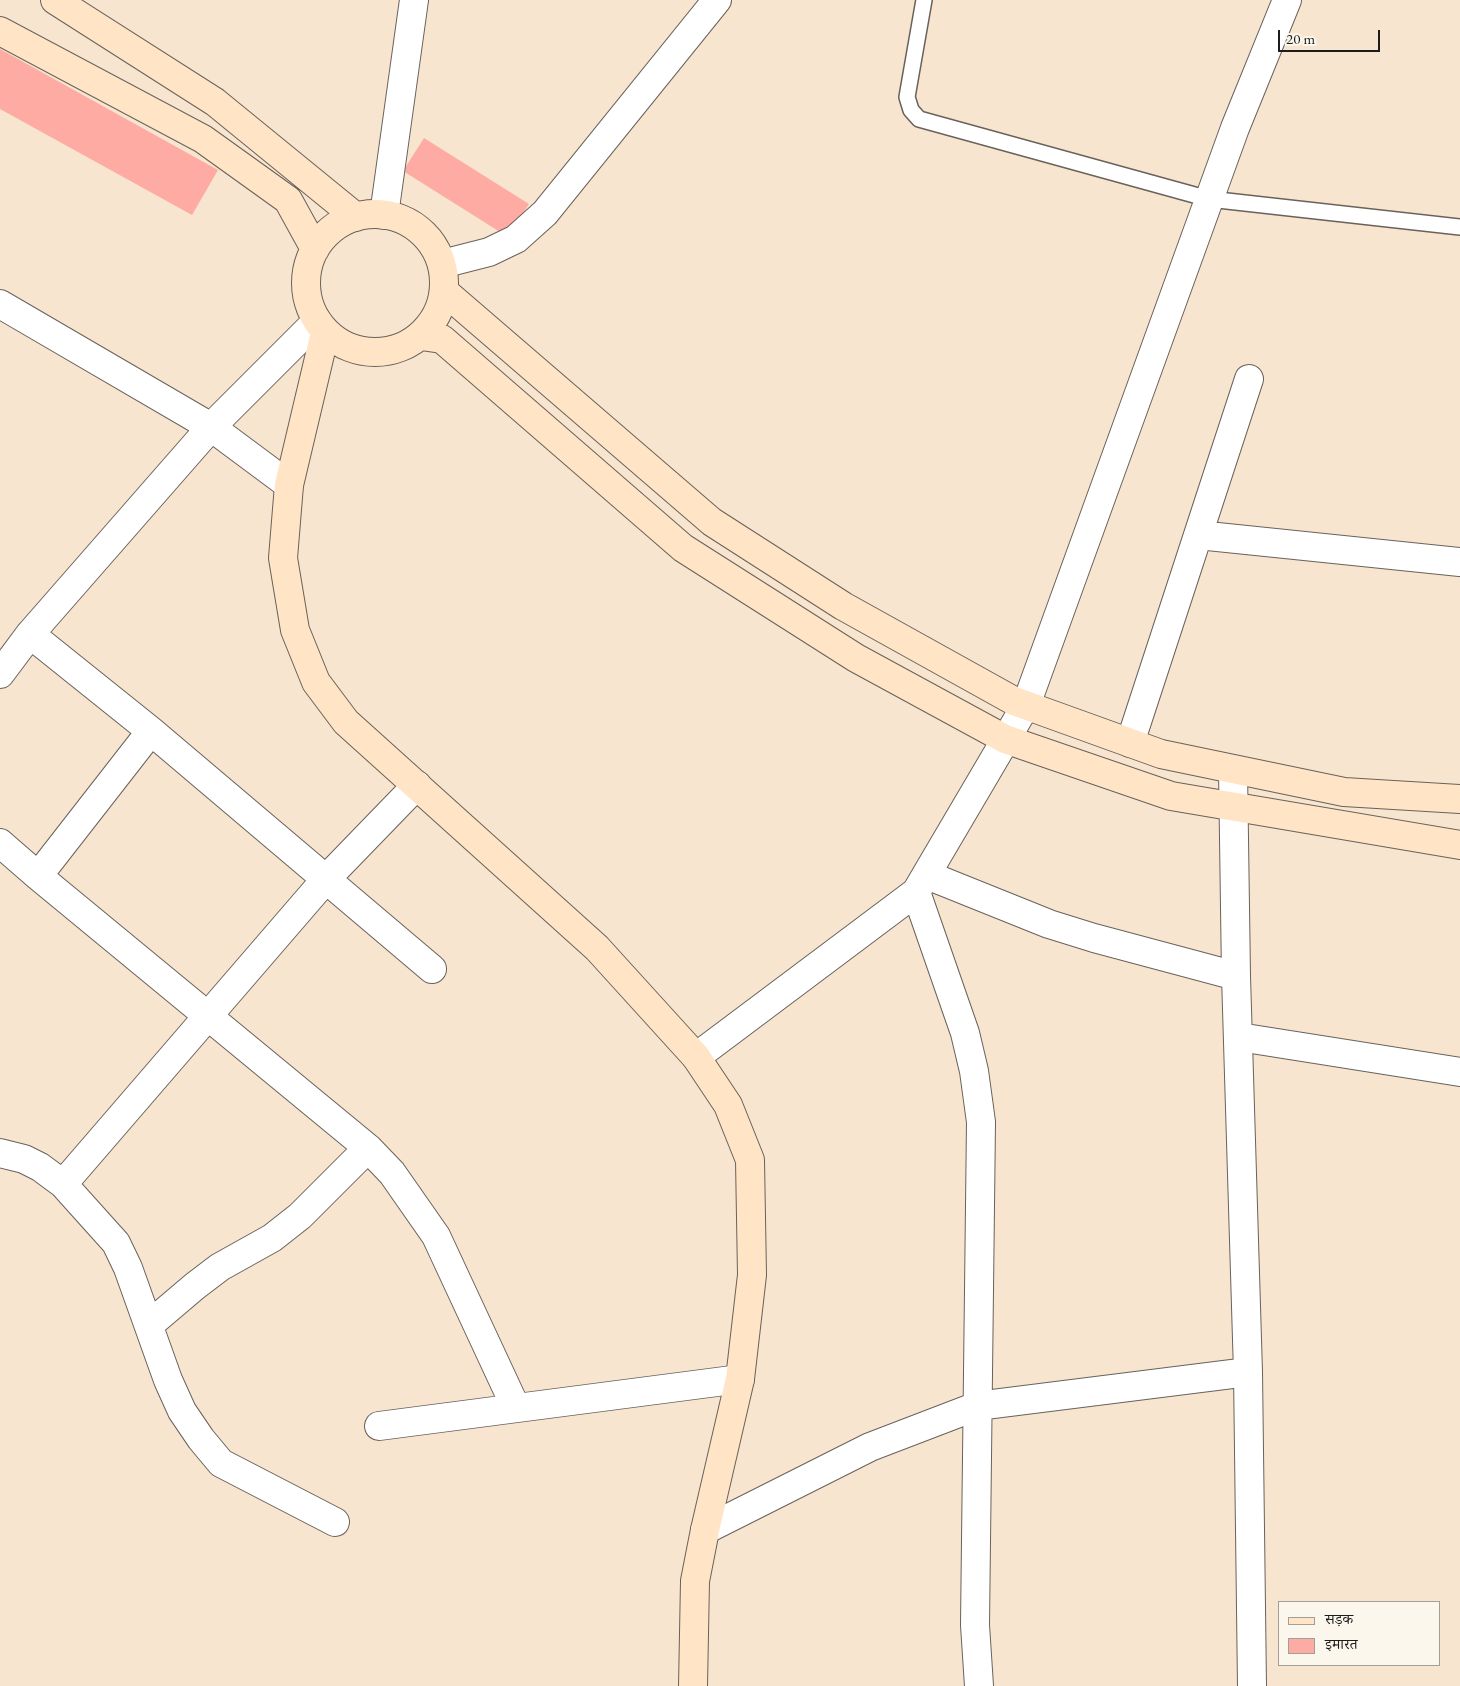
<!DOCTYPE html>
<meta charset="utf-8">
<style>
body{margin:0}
#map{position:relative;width:1460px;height:1686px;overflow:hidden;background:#f7e5cf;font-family:"EB Garamond","Noto Serif Devanagari",serif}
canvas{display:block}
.legend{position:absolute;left:1278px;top:1601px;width:162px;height:65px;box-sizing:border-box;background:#fbf7ec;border:1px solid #a29f99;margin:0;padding:6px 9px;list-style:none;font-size:15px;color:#1c1c1c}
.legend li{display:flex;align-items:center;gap:10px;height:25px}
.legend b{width:25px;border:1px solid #a29f99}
.scale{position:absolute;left:1278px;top:30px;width:102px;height:22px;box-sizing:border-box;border:2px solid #1c1c1c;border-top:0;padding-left:6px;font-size:15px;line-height:18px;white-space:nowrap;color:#1c1c1c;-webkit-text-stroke:4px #fbf7ec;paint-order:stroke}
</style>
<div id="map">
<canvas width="1460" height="1686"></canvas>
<ul class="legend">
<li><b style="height:6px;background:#ffe4c6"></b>सड़क</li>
<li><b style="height:14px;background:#feaba4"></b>इमारत</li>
</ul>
<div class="scale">20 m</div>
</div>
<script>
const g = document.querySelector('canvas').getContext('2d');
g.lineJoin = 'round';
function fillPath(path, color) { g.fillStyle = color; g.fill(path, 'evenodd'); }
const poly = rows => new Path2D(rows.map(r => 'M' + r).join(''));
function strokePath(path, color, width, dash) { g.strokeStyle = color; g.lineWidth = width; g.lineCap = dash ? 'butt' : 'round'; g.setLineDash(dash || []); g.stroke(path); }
fillPath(poly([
 [0,49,218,170,192,215,0,109],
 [424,138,529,204,508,237,403,171]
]), '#feaba4');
const lane = poly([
 [924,0,907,97,911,110,919,119,1209,199,1460,227]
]);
const street = poly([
 [384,215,414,0],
 [442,264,489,252,516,239,545,213,717,0],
 [0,304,211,427,289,485],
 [1198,535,1460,562],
 [30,634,151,731,432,969],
 [0,674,30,634,211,427,317,321],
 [1130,743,1249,379],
 [1233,770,1236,976,1248,1372,1252,1686],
 [0,843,38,876,368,1148,392,1173,436,1236,516,1408],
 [927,875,1049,924,1094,938,1236,976],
 [38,876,151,731],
 [916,892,965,1033,974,1071,981,1122,975,1625,979,1686],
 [1239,1037,1460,1072],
 [696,1057,916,892,1026,705,1235,128,1287,0],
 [0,1153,24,1159,40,1167,63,1184,116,1243,128,1268,168,1380,182,1411,201,1439,221,1463,335,1522],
 [63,1184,326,879,417,785],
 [149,1325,195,1286,220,1267,272,1238,300,1216,368,1148],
 [379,1426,740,1379],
 [705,1530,870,1447,977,1406,1248,1372]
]);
const secondary = poly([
 [55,0,215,102,356,217],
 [0,31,203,139,288,200,315,249],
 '306 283a69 69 0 1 1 138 0a69 69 0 1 1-138 0Z',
 [445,292,712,522,843,606,1014,701,1161,754,1344,792,1460,799],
 [325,333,289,485,283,558,295,630,316,682,346,722,597,948,696,1057,728,1105,750,1160,752,1275,740,1379,705,1530,695,1581,693,1686],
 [421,336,442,339,683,548,856,658,1005,739,1171,796,1460,845]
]);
strokePath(lane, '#69625b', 18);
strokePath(street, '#69625b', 30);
strokePath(secondary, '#69625b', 30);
strokePath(lane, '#fff', 15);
strokePath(street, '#fff', 28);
strokePath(secondary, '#ffe4c6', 28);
</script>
